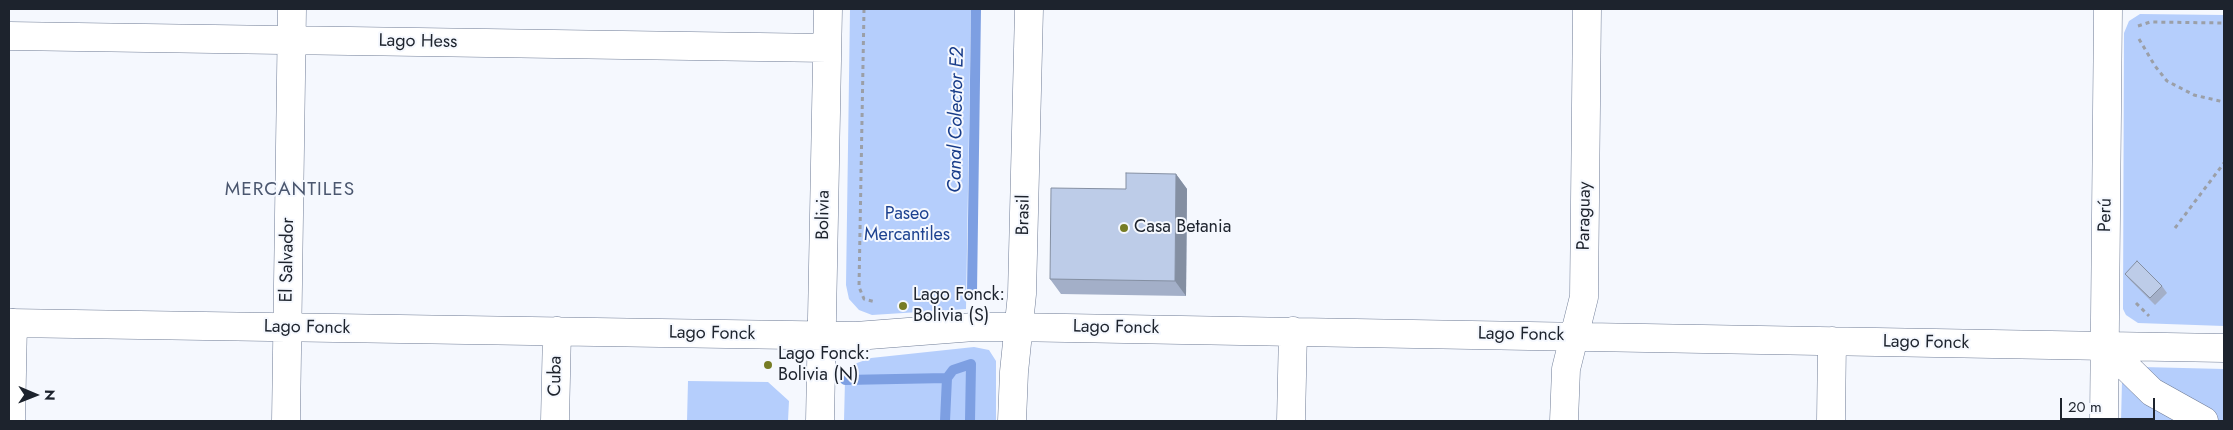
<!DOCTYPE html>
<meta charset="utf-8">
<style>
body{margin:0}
#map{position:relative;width:2233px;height:430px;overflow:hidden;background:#f5f8fe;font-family:Jost,sans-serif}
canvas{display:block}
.frame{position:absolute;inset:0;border:10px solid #1d232d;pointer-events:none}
.north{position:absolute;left:10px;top:370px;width:50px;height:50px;-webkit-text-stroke:4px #f5f8fe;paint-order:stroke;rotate:91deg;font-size:14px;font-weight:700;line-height:20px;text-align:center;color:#1d232d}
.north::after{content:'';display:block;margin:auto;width:18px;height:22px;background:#1d232d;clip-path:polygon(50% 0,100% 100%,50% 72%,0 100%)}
.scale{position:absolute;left:2060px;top:398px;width:95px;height:22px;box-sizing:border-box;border:2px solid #1d232d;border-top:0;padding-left:6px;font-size:15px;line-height:18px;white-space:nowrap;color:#1d232d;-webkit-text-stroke:4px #f5f8fe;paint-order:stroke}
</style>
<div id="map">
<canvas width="2233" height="430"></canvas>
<div class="frame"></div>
<div class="north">N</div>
<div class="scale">20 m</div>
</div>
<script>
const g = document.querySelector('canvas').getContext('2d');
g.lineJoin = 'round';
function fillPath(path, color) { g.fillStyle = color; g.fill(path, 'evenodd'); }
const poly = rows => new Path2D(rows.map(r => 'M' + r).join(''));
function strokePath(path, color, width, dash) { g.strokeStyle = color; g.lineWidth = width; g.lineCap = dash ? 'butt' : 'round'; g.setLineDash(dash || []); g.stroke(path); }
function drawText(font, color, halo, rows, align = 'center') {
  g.font = font + ' Jost,sans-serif'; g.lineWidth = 4; g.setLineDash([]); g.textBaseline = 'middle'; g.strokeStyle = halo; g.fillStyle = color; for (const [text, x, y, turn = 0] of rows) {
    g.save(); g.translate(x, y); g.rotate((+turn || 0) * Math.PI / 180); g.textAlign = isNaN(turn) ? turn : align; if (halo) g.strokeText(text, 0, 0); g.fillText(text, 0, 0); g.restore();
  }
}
fillPath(poly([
 [850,9,971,9,966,309,872,315,859,310,849,299,846,285],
 [2140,14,2224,15,2224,326,2138,323,2126,315,2123,309,2124,33,2129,21],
 [974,347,989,350,996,361,996,421,844,421,845,380,851,367,857,363,871,358],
 [2142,367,2224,369,2224,421,2121,421,2122,382,2125,376],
 [688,381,768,382,789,401,788,421,687,421]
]), '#b5cefc');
strokePath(poly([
 [972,292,976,9],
 [845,380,947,378],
 [945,421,947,378,953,370,971,364,970,421]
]), '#7d9fe2', 10);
const minor = poly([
 [9,36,827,48],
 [9,323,856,336,974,327,1008,327,2224,348],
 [2105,346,2152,392,2204,421],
 [11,421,13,323],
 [286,421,292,9],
 [555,421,557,331],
 [820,421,828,9],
 [1012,421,1014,372,1022,294,1029,9],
 [1291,421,1293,331],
 [1564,421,1566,369,1584,297,1587,9],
 [1831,421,1832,341],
 [2104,421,2108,9]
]);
strokePath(minor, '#6f7c96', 29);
strokePath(poly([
 [864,9,859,287,864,299,876,302],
 [2138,26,2150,22,2224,23],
 [2139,39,2155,66,2167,81,2194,95,2224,102],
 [2175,228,2224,163],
 [2136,303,2149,316]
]), '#9b9fa7', 3, [4, 4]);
strokePath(minor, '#fff', 28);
fillPath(poly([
 [1176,174,1187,189,1186,296,1061,294,1050,279,1126,189],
 [2125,274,2162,286,2167,293,2155,305,2130,280]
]), '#a3afc8');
fillPath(poly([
 [1176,174,1187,189,1186,296,1175,281]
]), '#848fa2');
const building = poly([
 [1126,173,1176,174,1175,281,1050,279,1051,188,1126,189,1126,173],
 [2137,261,2162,286,2150,298,2125,274,2137,261]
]);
fillPath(building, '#bdcce8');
strokePath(building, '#848fa2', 1);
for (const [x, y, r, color] of [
 [1124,228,5,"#767c25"],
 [903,306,5,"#767c25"],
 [768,365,5,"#767c25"]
]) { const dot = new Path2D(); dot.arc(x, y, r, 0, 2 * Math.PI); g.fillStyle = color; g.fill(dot); strokePath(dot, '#f5f8fe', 2); }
drawText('18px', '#1d232d', '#f5f8fe', [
 ["Lago Hess",418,42,1],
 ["Bolivia",824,215,-89],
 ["Brasil",1024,215,-89],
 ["Perú",2106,215,-89],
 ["Paraguay",1585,216,-89],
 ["El Salvador",288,260,-89],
 ["Lago Fonck",307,328,1],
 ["Lago Fonck",1116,328,1],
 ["Lago Fonck",712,334,1],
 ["Lago Fonck",1521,335,1],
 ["Lago Fonck",1926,343,1],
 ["Cuba",556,376,-89]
]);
drawText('18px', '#1e4290', '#f5f8fe', [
 ["Paseo",907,215],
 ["Mercantiles",907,236]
]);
drawText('18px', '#1d232d', '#f5f8fe', [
 ["Casa Betania",1134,228],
 ["Lago Fonck:",913,296],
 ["Bolivia (S)",913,317],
 ["Lago Fonck:",778,355],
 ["Bolivia (N)",778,376]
], 'left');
drawText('italic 19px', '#183c89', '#f5f8fe', [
 ["Canal Colector E2",957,120,-89]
]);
g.letterSpacing = '1px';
drawText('19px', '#4b576f', '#f5f8fe', [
 ["MERCANTILES",290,190]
]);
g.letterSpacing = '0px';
</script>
